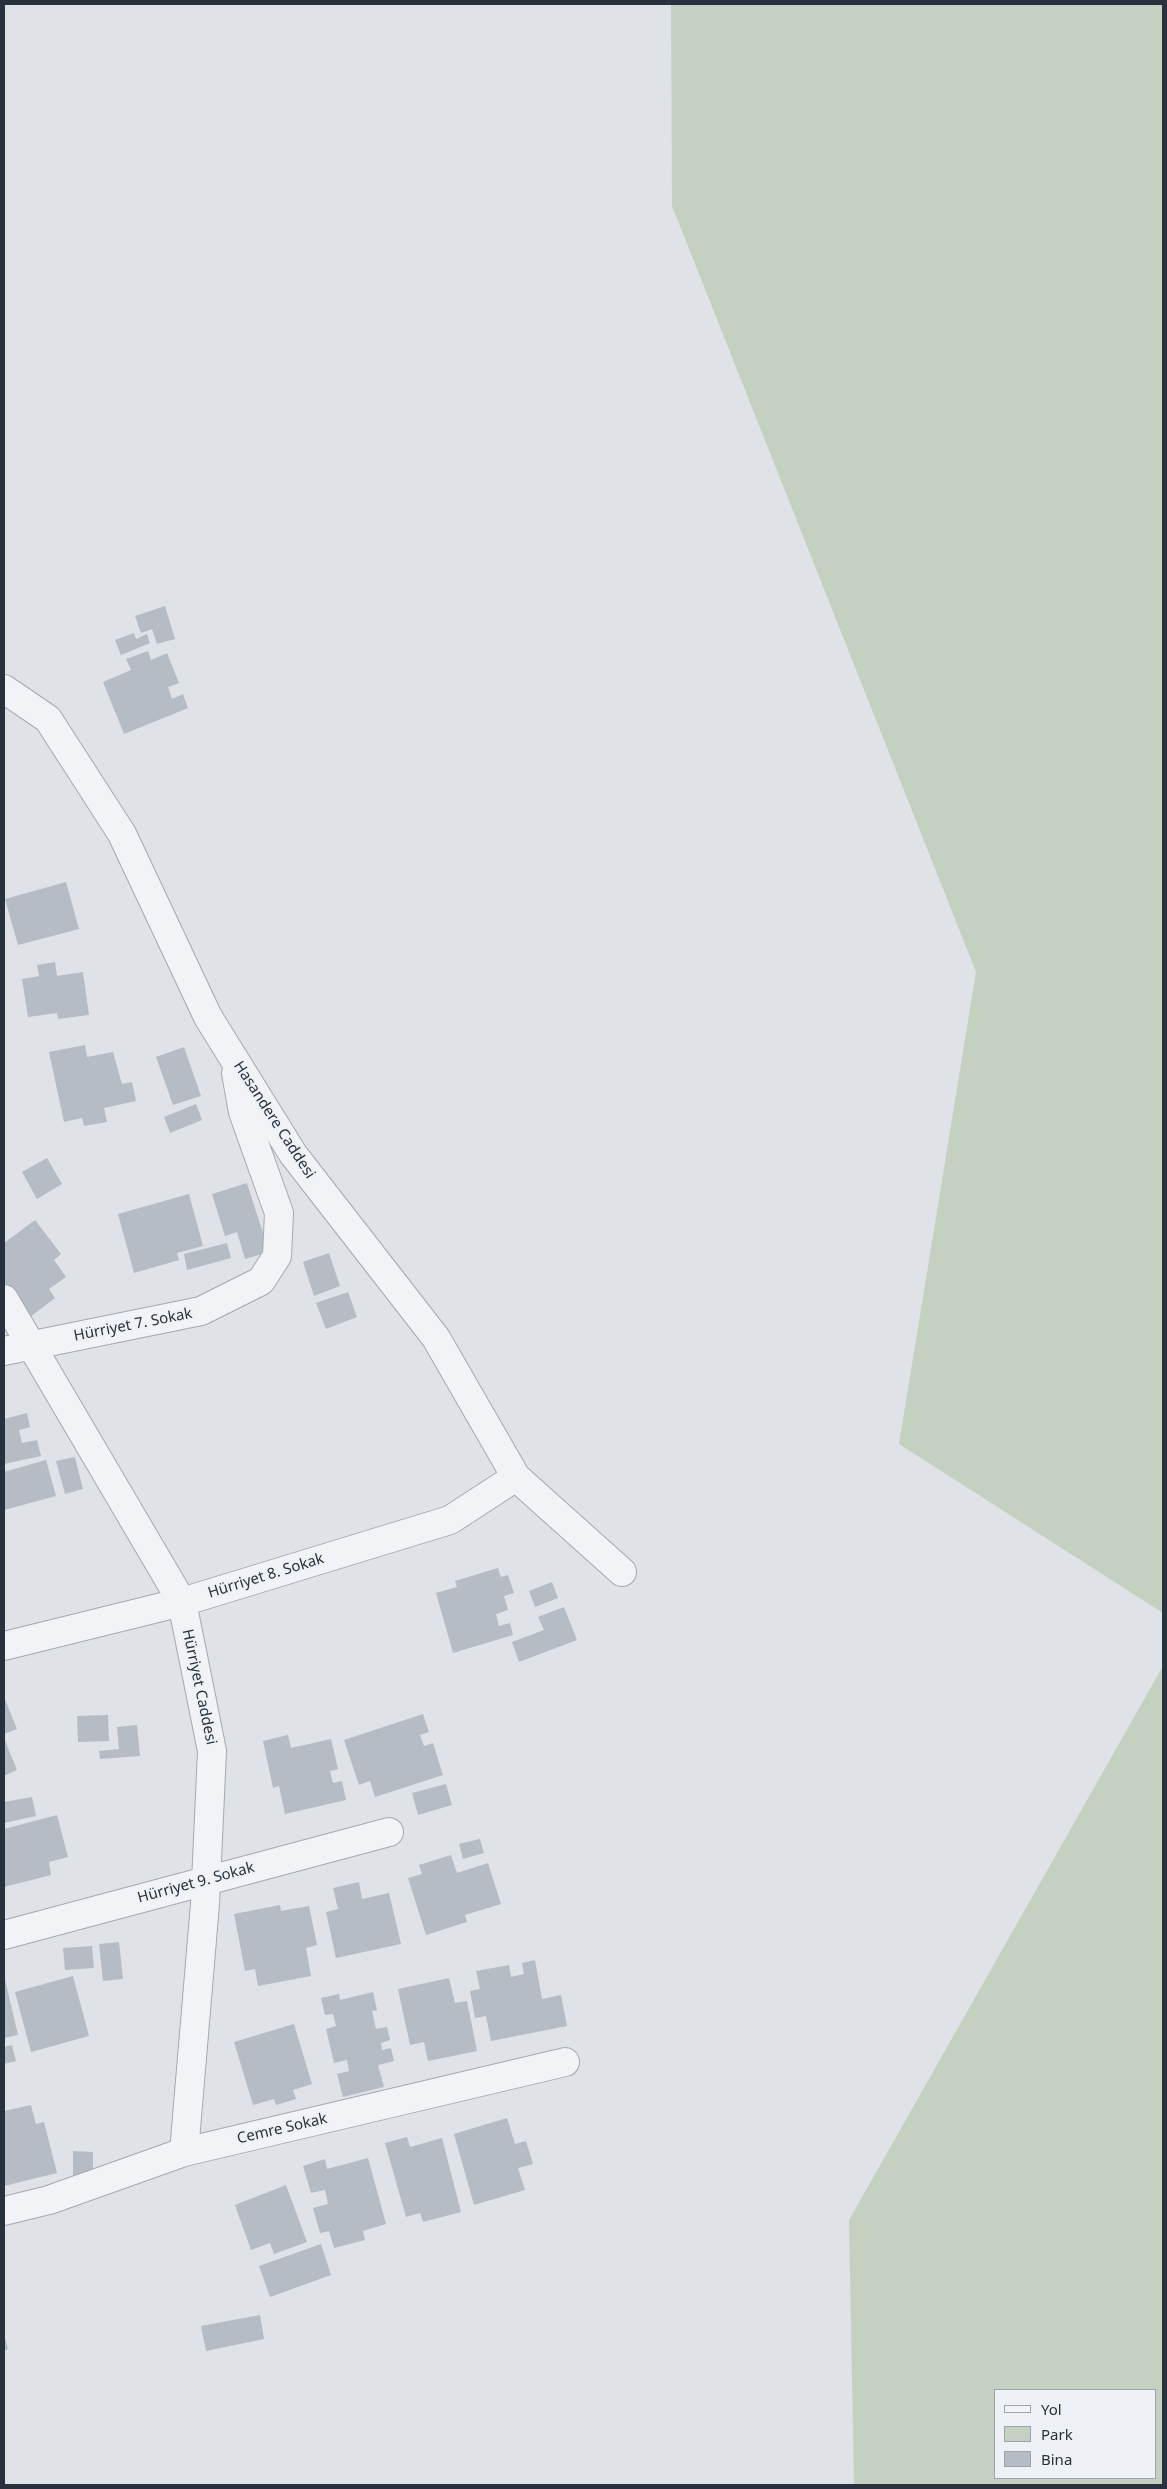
<!DOCTYPE html>
<meta charset="utf-8">
<style>
body{margin:0}
#map{position:relative;width:1167px;height:2489px;overflow:hidden;background:#dfe2e7;font-family:"Noto Sans",sans-serif}
canvas{display:block}
.frame{position:absolute;inset:0;border:5px solid #28313e;pointer-events:none}
.legend{position:absolute;left:994px;top:2389px;width:162px;height:90px;box-sizing:border-box;background:#eef1f5;border:1px solid #9fa4ac;margin:0;padding:6px 9px;list-style:none;font-size:15px;color:#28313e}
.legend li{display:flex;align-items:center;gap:10px;height:25px}
.legend b{width:25px;border:1px solid #9fa4ac}
</style>
<div id="map">
<canvas width="1167" height="2489"></canvas>
<div class="frame"></div>
<ul class="legend">
<li><b style="height:6px;background:#f1f3f6"></b>Yol</li>
<li><b style="height:14px;background:#c5d1c0"></b>Park</li>
<li><b style="height:14px;background:#b6bcc4"></b>Bina</li>
</ul>
</div>
<script>
const g = document.querySelector('canvas').getContext('2d');
g.lineJoin = 'round';
function fillPath(path, color) { g.fillStyle = color; g.fill(path, 'evenodd'); }
const poly = rows => new Path2D(rows.map(r => 'M' + r).join(''));
function strokePath(path, color, width, dash) { g.strokeStyle = color; g.lineWidth = width; g.lineCap = dash ? 'butt' : 'round'; g.setLineDash(dash || []); g.stroke(path); }
function drawText(font, color, halo, rows, align = 'center') {
  g.font = font + ' "Noto Sans",sans-serif'; g.lineWidth = 4; g.setLineDash([]); g.textBaseline = 'middle'; g.strokeStyle = halo; g.fillStyle = color; for (const [text, x, y, turn = 0] of rows) {
    g.save(); g.translate(x, y); g.rotate((+turn || 0) * Math.PI / 180); g.textAlign = isNaN(turn) ? turn : align; if (halo) g.strokeText(text, 0, 0); g.fillText(text, 0, 0); g.restore();
  }
}
fillPath(poly([
 [671,4,1163,4,1163,1613,899,1444,976,972,672,206],
 [1163,1666,1163,2485,854,2485,849,2220],
 [996,2390,1156,2390,1156,2478,996,2478]
]), '#c5d1c0');
fillPath(poly([
 [165,606,175,639,157,644,152,629,141,633,135,616],
 [134,633,136,639,147,634,150,643,121,655,115,640],
 [148,651,151,660,167,653,179,683,168,687,172,699,183,694,188,708,124,734,103,682,131,670,126,659],
 [66,882,79,929,18,945,5,899],
 [55,962,57,976,83,972,89,1015,58,1019,57,1013,28,1017,22,979,39,976,37,965],
 [85,1045,87,1057,113,1052,122,1084,132,1082,136,1101,104,1108,107,1122,84,1126,82,1118,64,1122,49,1052],
 [184,1047,201,1096,173,1105,156,1057],
 [196,1104,202,1120,170,1133,164,1117],
 [47,1158,62,1184,37,1199,22,1172],
 [247,1183,269,1252,245,1259,237,1232,225,1236,212,1194],
 [189,1194,203,1246,177,1253,179,1260,134,1273,118,1214],
 [35,1220,61,1254,54,1260,66,1277,49,1289,55,1298,30,1317,4,1282,4,1243],
 [227,1243,231,1258,187,1270,184,1254],
 [329,1253,340,1286,314,1296,303,1262],
 [348,1292,357,1317,326,1329,316,1303],
 [27,1413,30,1427,19,1430,22,1443,37,1440,41,1456,4,1464,4,1419],
 [75,1457,83,1489,65,1494,56,1461],
 [46,1460,56,1496,4,1510,4,1472],
 [498,1568,501,1577,508,1575,514,1593,504,1596,508,1610,496,1614,499,1626,510,1623,513,1635,453,1653,436,1593,457,1587,455,1581],
 [552,1582,558,1598,535,1607,529,1591],
 [564,1607,577,1640,519,1662,512,1642,544,1630,538,1617],
 [4,1697,17,1729,4,1734],
 [423,1714,429,1732,420,1735,424,1746,433,1743,443,1775,375,1797,370,1781,359,1785,344,1740],
 [108,1715,109,1741,78,1742,77,1716],
 [137,1725,140,1756,100,1759,99,1751,119,1749,117,1727],
 [288,1735,291,1748,331,1739,338,1769,330,1771,333,1783,342,1781,346,1800,285,1814,279,1786,273,1788,263,1741],
 [4,1738,17,1770,4,1776],
 [446,1784,452,1805,418,1815,412,1793],
 [32,1797,36,1816,4,1823,4,1802],
 [57,1815,68,1857,49,1862,51,1875,4,1887,4,1829],
 [480,1839,484,1853,463,1859,459,1844],
 [451,1855,457,1873,488,1863,501,1904,465,1915,467,1922,426,1935,408,1878,422,1874,419,1865],
 [359,1882,362,1899,389,1893,401,1944,336,1958,326,1912,338,1909,333,1888],
 [280,1905,281,1911,309,1906,317,1945,306,1948,311,1976,258,1986,255,1969,245,1971,234,1914],
 [119,1942,123,1979,103,1981,99,1944],
 [92,1946,94,1968,65,1970,63,1948],
 [535,1960,542,1999,561,1995,567,2026,491,2041,486,2016,475,2018,470,1991,480,1989,476,1971,509,1965,511,1977,524,1974,522,1963],
 [4,1975,18,2035,4,2038],
 [73,1976,89,2036,31,2052,15,1992],
 [449,1978,455,2003,467,2001,477,2051,428,2061,424,2042,410,2045,398,1989],
 [373,1992,377,2010,372,2011,376,2029,387,2027,390,2040,381,2043,382,2050,391,2048,394,2061,378,2065,384,2087,343,2097,337,2074,349,2071,347,2060,334,2063,326,2029,336,2026,333,2014,325,2015,321,1998,339,1994,340,2000],
 [294,2024,312,2084,293,2090,296,2099,276,2105,274,2099,253,2105,234,2042],
 [12,2045,16,2061,4,2064,4,2047],
 [31,2105,36,2124,44,2122,57,2173,4,2186,4,2111],
 [507,2118,515,2144,526,2141,533,2164,518,2168,525,2190,474,2205,454,2134],
 [407,2137,410,2147,442,2138,461,2212,423,2222,420,2213,406,2217,385,2143],
 [73,2151,93,2152,93,2180,73,2180],
 [368,2158,386,2224,363,2231,365,2240,334,2248,329,2231,320,2233,313,2208,328,2204,325,2190,311,2193,303,2166,325,2159,327,2169],
 [286,2185,307,2242,274,2254,270,2243,251,2250,235,2205],
 [321,2244,331,2275,270,2297,259,2266],
 [260,2315,264,2339,206,2351,201,2326],
 [4,2334,8,2349,4,2351]
]), '#b6bcc4');
const street = poly([
 [4,689,48,719,122,834,208,1017,293,1154,436,1338,516,1477,622,1572],
 [4,1299,182,1602,212,1751,205,1904,184,2152],
 [4,1351,201,1311,261,1281,277,1256,279,1213,243,1112,236,1073],
 [4,1646,182,1602,450,1520,516,1477],
 [4,1935,389,1832],
 [4,2211,49,2200,184,2152,565,2062]
]);
strokePath(street, '#a4a9b1', 30);
strokePath(street, '#f1f3f6', 28);
drawText('15px', '#28313e', '#eef1f5', [
 ["Hasandere Caddesi",274,1120,57],
 ["Hürriyet 7. Sokak",133,1325,-11],
 ["Hürriyet 8. Sokak",266,1576,-17],
 ["Hürriyet Caddesi",199,1687,78],
 ["Hürriyet 9. Sokak",196,1883,-15],
 ["Cemre Sokak",282,2129,-13]
]);
</script>
